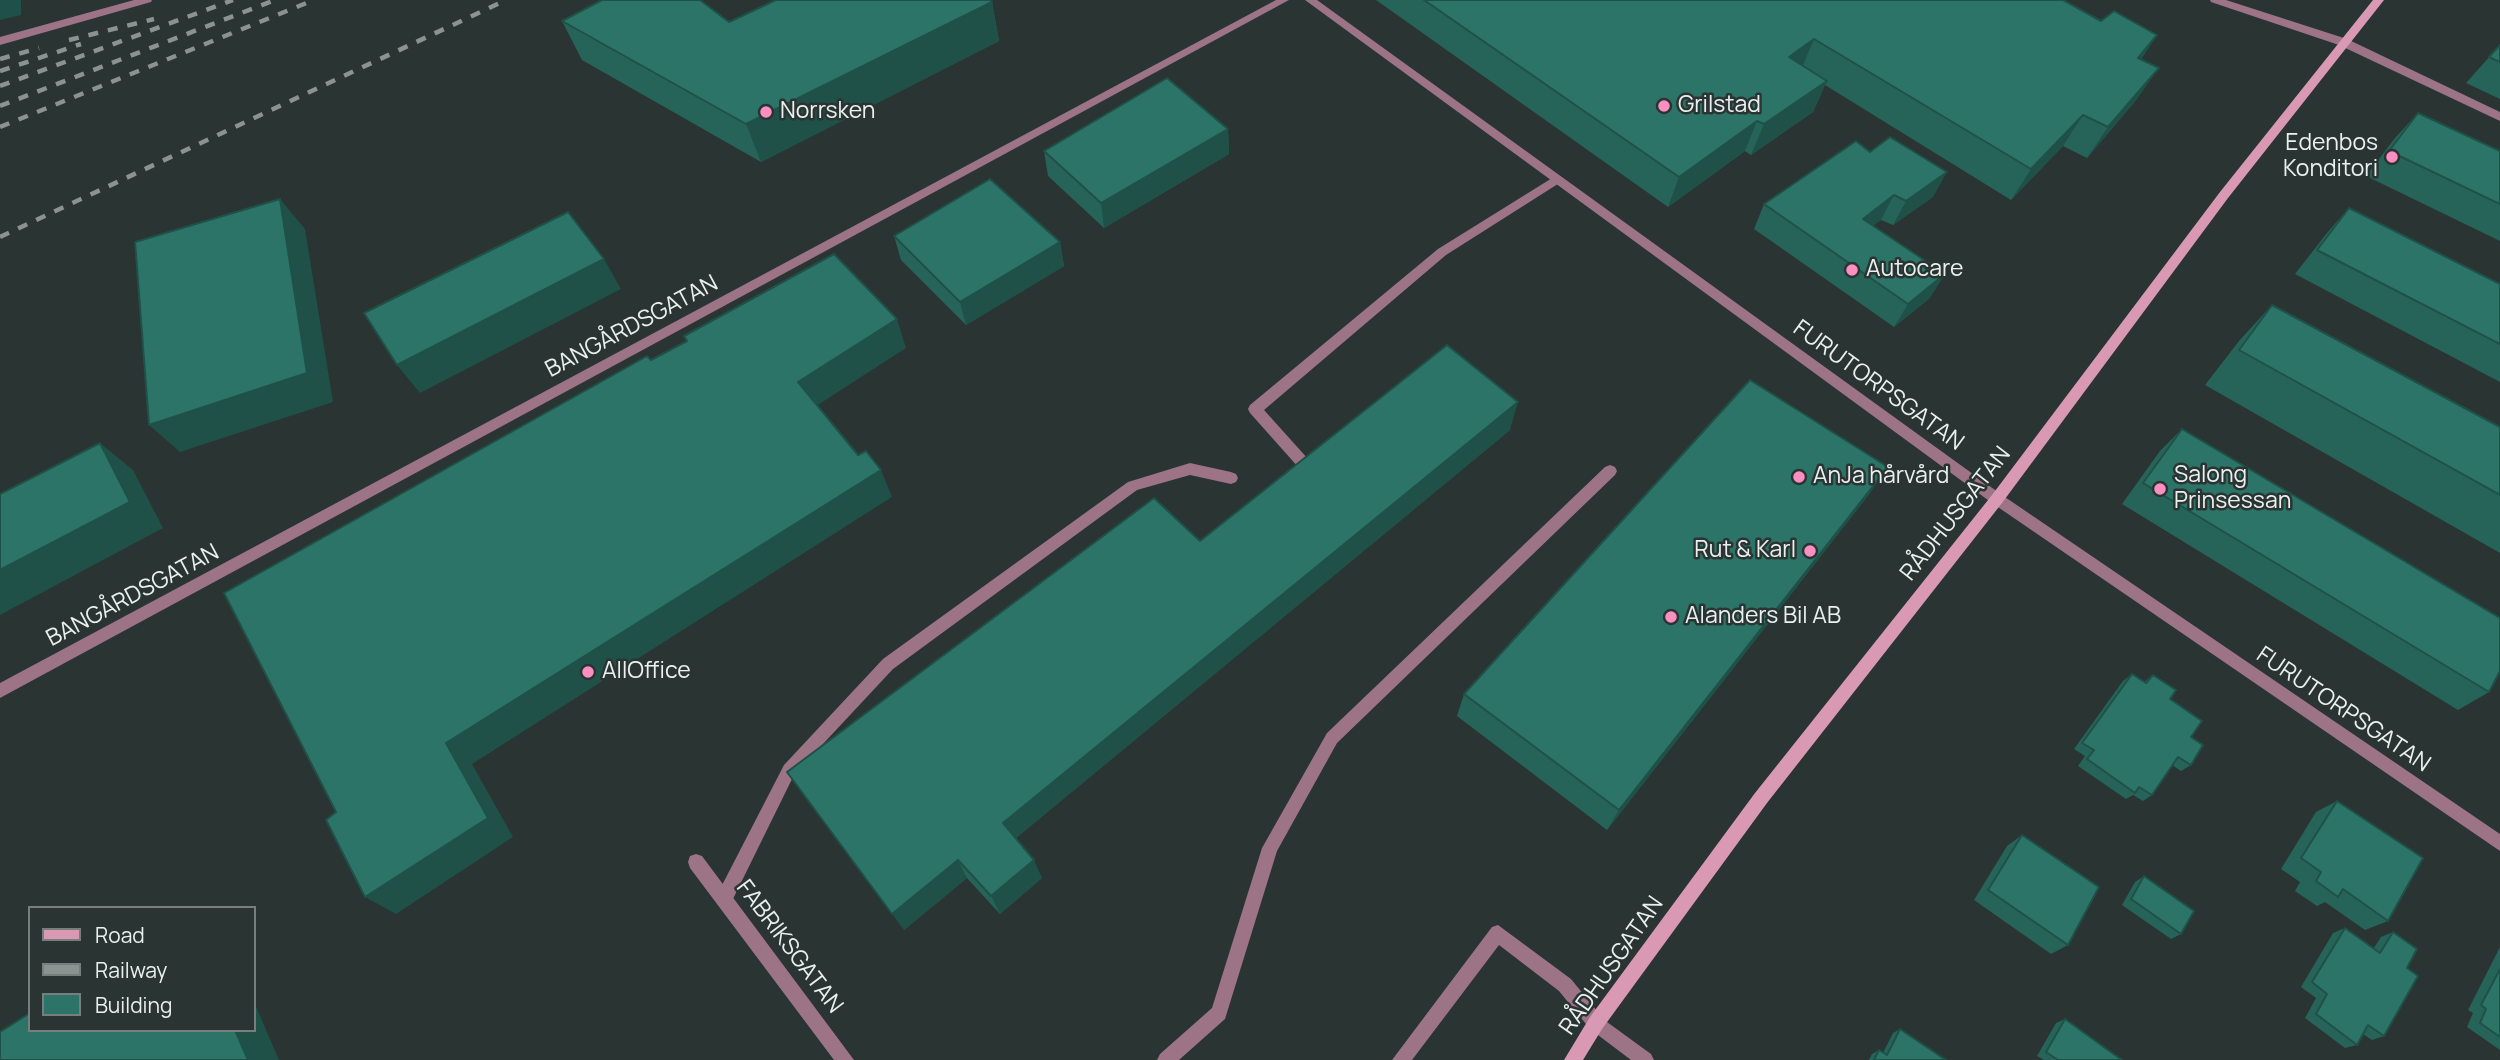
<!DOCTYPE html>
<meta charset="utf-8">
<style>
body{margin:0}
#map{position:relative;width:2500px;height:1060px;overflow:hidden;background:#2a3432;font-family:Manrope,sans-serif}
canvas{display:block}
.legend{position:absolute;left:28px;top:906px;width:228px;height:126px;box-sizing:border-box;background:#2a3432;border:2px solid #767f7d;margin:0;padding:9px 12px;list-style:none;font-size:21px;color:#e9f0ee}
.legend li{display:flex;align-items:center;gap:14px;height:35px}
.legend b{width:35px;border:2px solid #767f7d}
</style>
<div id="map">
<canvas width="2500" height="1060"></canvas>
<ul class="legend">
<li><b style="height:9px;background:#d999b5"></b>Road</li>
<li><b style="height:9px;background:#8b9391"></b>Railway</li>
<li><b style="height:19px;background:#2c7467"></b>Building</li>
</ul>
</div>
<script>
const g = document.querySelector('canvas').getContext('2d');
g.lineJoin = 'round';
const poly = rows => new Path2D(rows.map(r => 'M' + r).join(''));
function fillPath(path, color) { g.fillStyle = color; g.fill(path, 'evenodd'); }
function strokePath(path, color, width, dash) { g.strokeStyle = color; g.lineWidth = width; g.lineCap = dash ? 'butt' : 'round'; g.setLineDash(dash || []); g.stroke(path); }
function drawText(font, color, halo, rows, align = 'center') {
  g.font = font + ' Manrope,sans-serif'; g.lineWidth = 5; g.setLineDash([]); g.textBaseline = 'middle'; g.strokeStyle = halo; g.fillStyle = color; for (const [text, x, y, turn = 0] of rows) {
    g.save(); g.translate(x, y); g.rotate((+turn || 0) * Math.PI / 180); g.textAlign = isNaN(turn) ? turn : align; if (halo) g.strokeText(text, 0, 0); g.fillText(text, 0, 0); g.restore();
  }
}
fillPath(poly([
 [134,0,152,0,151,2,0,45,0,37,134,0],
 [1557,175,1563,179,1561,182,1446,255,1264,410,1309,460,1311,464,1309,468,1299,468,1250,413,1248,409,1250,405,1438,249,1557,175],
 [1190,463,1231,472,1236,474,1238,478,1236,482,1231,484,1190,475,1137,490,893,669,794,775,730,905,724,907,718,905,716,899,718,893,784,765,883,659,1128,482,1190,463],
 [1610,465,1615,467,1617,471,1615,475,1337,743,1277,851,1225,1019,1179,1060,1157,1060,1160,1054,1212,1008,1262,848,1327,733,1605,467,1610,465],
 [1498,925,1571,979,1602,1017,1605,1023,1602,1029,1596,1032,1590,1029,1559,991,1499,945,1412,1060,1392,1060,1492,927,1498,925]
]), '#9c7485');
fillPath(poly([
 [1276,0,1289,0,0,698,0,683,1276,0],
 [1305,0,1317,0,2002,495,2500,834,2500,851,1992,503,1305,0],
 [2210,0,2226,0,2347,39,2500,112,2500,121,2339,45,2211,2,2210,0],
 [696,854,702,856,854,1060,834,1060,690,868,688,862,690,856,696,854],
 [1596,1014,1651,1054,1654,1060,1631,1060,1590,1029,1587,1023,1590,1017,1596,1014]
]), '#9c7485');
fillPath(poly([
 [2373,0,2384,0,2228,198,2002,503,1767,803,1602,1029,1583,1060,1564,1060,1590,1017,1755,793,1992,495,2220,192,2373,0]
]), '#d999b5');
strokePath(poly([
 [69,40,154,19],
 [0,59,39,48],
 [0,71,81,44],
 [0,86,233,0],
 [0,106,275,0],
 [0,127,314,0],
 [0,237,506,0]
]), '#8b9391', 4.5, [10, 10]);
fillPath(poly([
 [1376,0,2063,0,2101,21,2157,35,2141,59,2137,99,2087,158,2063,146,2011,200,1825,85,1813,112,1751,155,1745,151,1668,207],
 [992,2,999,41,761,162,582,60,562,21,729,22],
 [2500,45,2500,99,2466,83],
 [2418,113,2500,151,2500,241,2366,176,2395,138],
 [1228,129,1229,154,1104,228,1048,176,1044,151],
 [1870,152,1933,197,1893,225,1881,220,1873,225,1930,298,1894,327,1754,229,1764,204],
 [2349,208,2500,284,2500,382,2295,274,2327,233],
 [894,236,1060,242,1064,266,966,325,901,260],
 [2272,305,2500,427,2500,553,2205,385,2239,341],
 [2182,429,2489,692,2458,710,2122,504,2160,451],
 [1510,430,1016,838,1042,878,1000,914,967,878,904,930,1200,541],
 [1870,493,1607,830,1457,716,1464,694],
 [2132,674,2144,682,2153,675,2170,699,2191,737,2191,765,2181,771,2172,765,2152,795,2143,801,2133,795,2126,799,2078,766,2085,756,2074,749,2123,681],
 [2337,801,2388,921,2365,930,2325,902,2317,906,2295,891,2300,882,2281,869,2316,812],
 [2022,835,2068,945,2051,954,1974,900,2007,846],
 [2144,876,2181,934,2171,939,2122,905,2135,882],
 [2345,928,2373,949,2381,937,2393,932,2407,968,2384,1036,2372,1040,2363,1034,2357,1045,2345,1048,2305,1018,2316,998,2301,987,2333,933],
 [2500,947,2500,1050,2467,1027,2473,1013,2468,1010],
 [2065,1019,2122,1060,2044,1060,2037,1056,2056,1023],
 [1900,1029,1946,1060,1869,1060,1872,1054,1879,1050,1883,1053,1893,1033]
]), '#266459');
fillPath(poly([
 [0,0,21,0,21,15,0,20],
 [992,2,999,41,761,162,746,124],
 [2157,35,2137,66,2138,58],
 [1814,39,1801,70,1789,57],
 [2159,68,2137,99,2087,158,2108,127],
 [1827,81,1813,112,1751,155,1764,124],
 [2083,115,2063,146,2011,200,2031,169],
 [1757,121,1745,151,1668,207,1679,177],
 [1228,129,1229,154,1104,228,1101,203],
 [1947,172,1933,197,1893,225,1906,201],
 [1894,195,1881,220,1850,243,1863,219],
 [280,199,305,229,333,402,180,452,149,425],
 [1060,242,1064,266,966,325,960,302],
 [604,259,621,289,420,393,397,365],
 [1945,274,1930,298,1894,327,1908,304],
 [897,319,906,348,810,410,798,382],
 [1518,402,1510,430,1011,842,1003,823],
 [100,443,133,470,163,528,0,615,0,570],
 [1888,467,1870,493,1607,830,1619,810],
 [881,470,892,497,472,764,513,837,396,914,365,897,446,743],
 [958,860,967,878,904,930,892,914],
 [1034,860,1042,878,1000,914,991,896],
 [254,1002,279,1060,248,1060,235,1030,254,1030]
]), '#1f5148');
const building = poly([
 [602,0,700,0,729,22,776,0,990,0,992,2,746,124,562,21,602,0],
 [1424,0,2063,0,2101,21,2114,11,2157,35,2138,58,2159,68,2108,127,2083,115,2031,169,1814,39,1789,57,1827,81,1764,124,1757,121,1679,177,1424,0],
 [2500,45,2500,62,2489,57,2500,45],
 [1167,78,1228,129,1101,203,1044,151,1167,78],
 [2418,113,2500,151,2500,204,2389,151,2418,113],
 [1890,137,1947,172,1906,201,1894,195,1863,219,1945,274,1908,304,1764,204,1856,141,1870,152,1890,137],
 [990,179,1060,242,960,302,894,236,990,179],
 [280,199,307,373,149,425,135,242,280,199],
 [2349,208,2500,284,2500,344,2317,250,2349,208],
 [568,212,604,259,397,365,364,313,568,212],
 [834,254,897,319,798,382,858,455,866,451,881,470,446,743,488,818,365,897,326,820,336,812,224,593,647,356,651,360,687,341,684,336,834,254],
 [2272,305,2500,427,2500,495,2239,350,2272,305],
 [1447,345,1518,402,1003,823,1034,860,991,896,958,860,892,914,787,772,1154,498,1200,541,1447,345],
 [1750,380,1888,467,1619,810,1464,694,1750,380],
 [2182,429,2500,618,2500,671,2489,692,2143,483,2182,429],
 [100,443,130,502,0,570,0,494,100,443],
 [2132,674,2146,683,2153,675,2176,690,2170,699,2202,721,2191,737,2203,745,2191,765,2178,757,2152,795,2139,787,2135,793,2087,759,2094,750,2082,743,2132,674],
 [2337,801,2423,858,2388,921,2343,889,2338,897,2316,881,2321,872,2301,858,2337,801],
 [2022,835,2099,887,2068,945,1988,890,2022,835],
 [2144,876,2194,911,2181,934,2131,899,2144,876],
 [2345,928,2380,953,2393,932,2417,949,2407,968,2418,976,2384,1036,2368,1025,2357,1045,2316,1014,2327,994,2312,982,2345,928],
 [2500,969,2500,1037,2480,1023,2486,1009,2481,1005,2500,969],
 [30,1013,30,1030,235,1030,248,1060,0,1060,0,1032,30,1013],
 [2065,1019,2122,1060,2058,1060,2046,1052,2065,1019],
 [1900,1029,1946,1060,1874,1060,1879,1050,1887,1055,1900,1029]
]);
fillPath(building, '#2c7467');
strokePath(building, '#1f5148', 2);
for (const [x, y, r, color] of [
 [1664,106,7,"#fc8fc2"],
 [766,112,7,"#fc8fc2"],
 [2392,157,7,"#fc8fc2"],
 [1852,270,7,"#fc8fc2"],
 [1799,477,7,"#fc8fc2"],
 [2160,489,7,"#fc8fc2"],
 [1810,551,7,"#fc8fc2"],
 [1671,617,7,"#fc8fc2"],
 [588,672,7,"#fc8fc2"]
]) { const dot = new Path2D(); dot.arc(x, y, r, 0, 2 * Math.PI); g.fillStyle = color; g.fill(dot); strokePath(dot, '#2a3432', 2.5); }
drawText('23px', '#e9f0ee', '#2a3432', [
 ["Grilstad",1678,106],
 ["Norrsken",780,112],
 ["Edenbos",2378,144,"right"],
 ["Konditori",2378,170,"right"],
 ["Autocare",1866,270],
 ["Salong",2174,476],
 ["Prinsessan",2174,502],
 ["AnJa hårvård",1813,477],
 ["Rut & Karl",1796,551,"right"],
 ["Alanders Bil AB",1685,617],
 ["AllOffice",602,672]
], 'left');
drawText('23px', '#e9f0ee', '#2a3432', [
 ["BANGÅRDSGATAN",632,327,-28],
 ["FURUTORPSGATAN",1878,386,36],
 ["RÅDHUSGATAN",1956,514,-52],
 ["BANGÅRDSGATAN",133,596,-28],
 ["FURUTORPSGATAN",2343,710,34],
 ["FABRIKSGATAN",789,947,53],
 ["RÅDHUSGATAN",1612,966,-55]
]);
</script>
